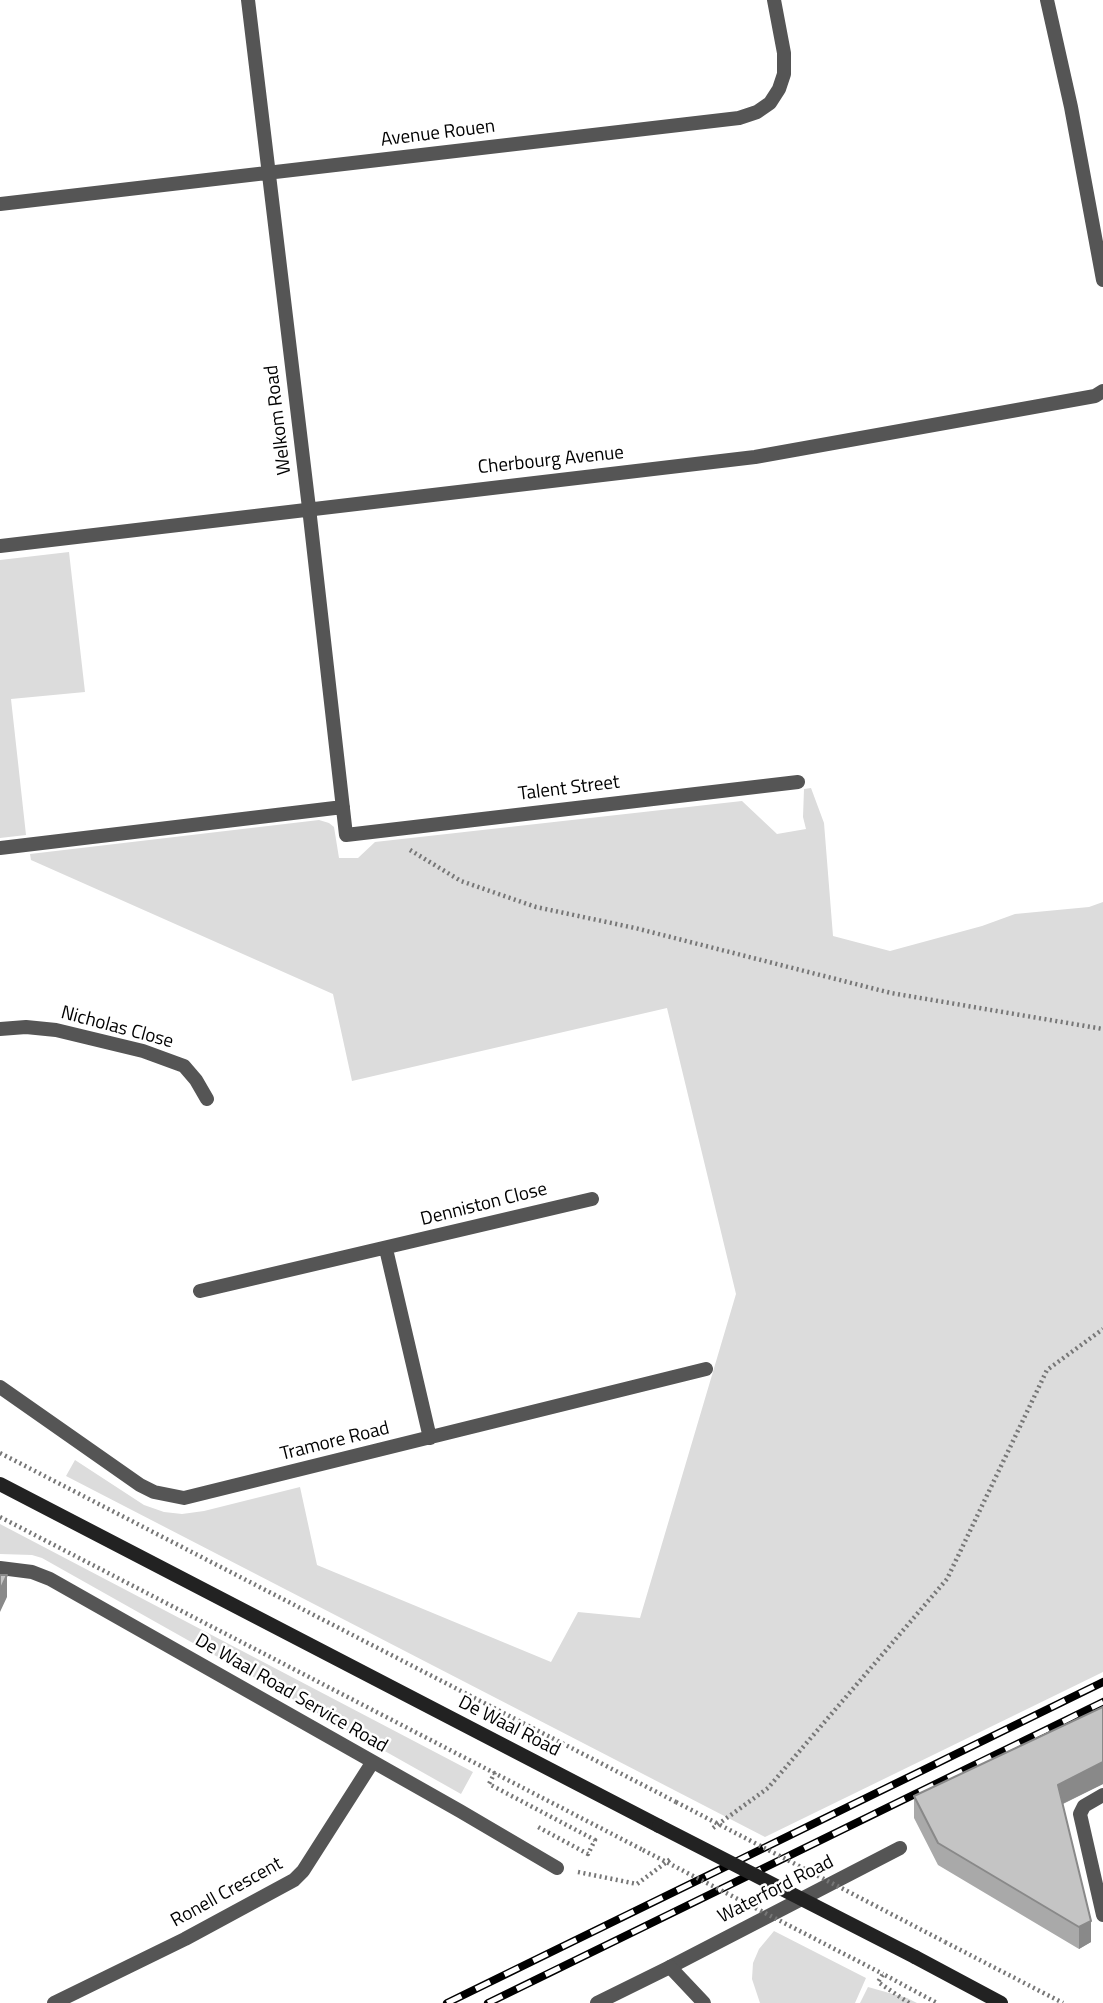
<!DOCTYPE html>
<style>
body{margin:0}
canvas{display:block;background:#fff}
</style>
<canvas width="1103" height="2003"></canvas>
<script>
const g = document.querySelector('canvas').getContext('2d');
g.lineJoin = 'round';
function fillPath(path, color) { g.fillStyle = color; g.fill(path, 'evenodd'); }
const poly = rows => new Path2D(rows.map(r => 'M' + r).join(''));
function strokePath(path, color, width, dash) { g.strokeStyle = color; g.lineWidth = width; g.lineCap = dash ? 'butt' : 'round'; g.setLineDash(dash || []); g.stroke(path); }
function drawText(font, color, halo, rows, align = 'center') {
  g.font = font + ' "Titillium Web",sans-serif'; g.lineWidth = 5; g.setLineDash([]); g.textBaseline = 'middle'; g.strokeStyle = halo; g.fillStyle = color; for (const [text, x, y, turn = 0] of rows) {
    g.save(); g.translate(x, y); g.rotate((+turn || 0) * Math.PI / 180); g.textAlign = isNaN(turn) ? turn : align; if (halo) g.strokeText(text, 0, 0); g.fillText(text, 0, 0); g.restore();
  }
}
fillPath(poly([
 [69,552,85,692,11,699,26,835,0,838,0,560],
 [811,788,824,823,833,936,890,951,982,926,1015,914,1089,907,1103,902,1103,1672,765,1837,66,1476,75,1460,144,1505,164,1512,182,1514,204,1511,300,1487,317,1565,551,1662,578,1612,640,1618,736,1294,667,1008,352,1081,333,994,31,860,30,854,319,820,329,823,334,827,339,858,358,858,375,842,742,801,777,834,806,829,803,817,804,789],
 [0,1524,473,1772,461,1794,42,1558,32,1555,0,1554],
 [774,1931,866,1978,855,2003,760,2003,752,1979,753,1963,759,1949],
 [868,1987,907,1998,917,2003,860,2003]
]), '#dcdcdc');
strokePath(poly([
 [410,850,461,881,536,907,635,928,891,993,1103,1029],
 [0,1453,676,1802],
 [0,1517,643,1850],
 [495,1772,489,1784,595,1840,588,1854,538,1827],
 [713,1828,768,1788,947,1579,1047,1370,1103,1329],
 [578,1872,637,1884,672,1858],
 [945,1942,1063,2003],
 [909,2003,878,1982,883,1974,937,2003]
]), '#777', 4.5, [2, 3.5]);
strokePath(poly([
 [1103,1795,1084,1806,1080,1814,1103,1915],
 [670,1967,900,1848]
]), '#555', 14);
strokePath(poly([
 [248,0,309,508,346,835,798,782],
 [1047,0,1071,107,1103,280],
 [0,204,739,118,757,112,770,103,779,89,784,74,784,53,774,0],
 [0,546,755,457,1095,396,1103,391],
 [0,848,343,807],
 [0,1029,26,1027,56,1030,143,1051,184,1066,196,1080,207,1099],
 [386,1249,430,1438],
 [200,1291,592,1199],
 [0,1387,140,1485,154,1492,184,1498,706,1369],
 [0,1568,32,1572,50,1579,460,1811,557,1868],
 [54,2003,185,1939,294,1880,303,1871,372,1763],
 [597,2003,670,1967,704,2003]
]), '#555', 14);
strokePath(poly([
 [0,1484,659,1826],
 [915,1957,1001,2003]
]), '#222', 14);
const rail = poly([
 [447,2003,1103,1682],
 [488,2003,1103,1702]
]);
strokePath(rail, '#000', 8);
strokePath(rail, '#fff', 5, [16]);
strokePath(poly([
 [676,1802,945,1942],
 [643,1850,883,1974]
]), '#777', 4.5, [2, 3.5]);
strokePath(poly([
 [659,1826,915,1957]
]), '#222', 14);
fillPath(poly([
 [1103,1707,1103,1784,1063,1804,1091,1942,1079,1949,938,1865,914,1818,914,1796]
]), '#a9a9a9');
fillPath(poly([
 [7,1575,7,1597,0,1612,0,1590],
 [1103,1762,1103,1784,1058,1806,1058,1785],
 [1091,1921,1091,1942,1079,1949,1079,1927]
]), '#898989');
const building = poly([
 [0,1575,7,1575,0,1590,0,1575],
 [1103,1707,1103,1762,1058,1785,1091,1921,1079,1927,938,1843,914,1796,1103,1707]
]);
fillPath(building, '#c4c4c4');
strokePath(building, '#898989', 2);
drawText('19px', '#000', '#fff', [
 ["Avenue Rouen",438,134,-7],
 ["Welkom Road",279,420,-97],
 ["Cherbourg Avenue",551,461,-6],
 ["Talent Street",569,789,-7],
 ["Nicholas Close",117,1028,15],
 ["Denniston Close",484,1205,-14],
 ["Tramore Road",335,1442,-14],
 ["De Waal Road Service Road",291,1694,30],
 ["De Waal Road",509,1727,27],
 ["Waterford Road",776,1890,-27],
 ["Ronell Crescent",227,1893,-29]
]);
</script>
